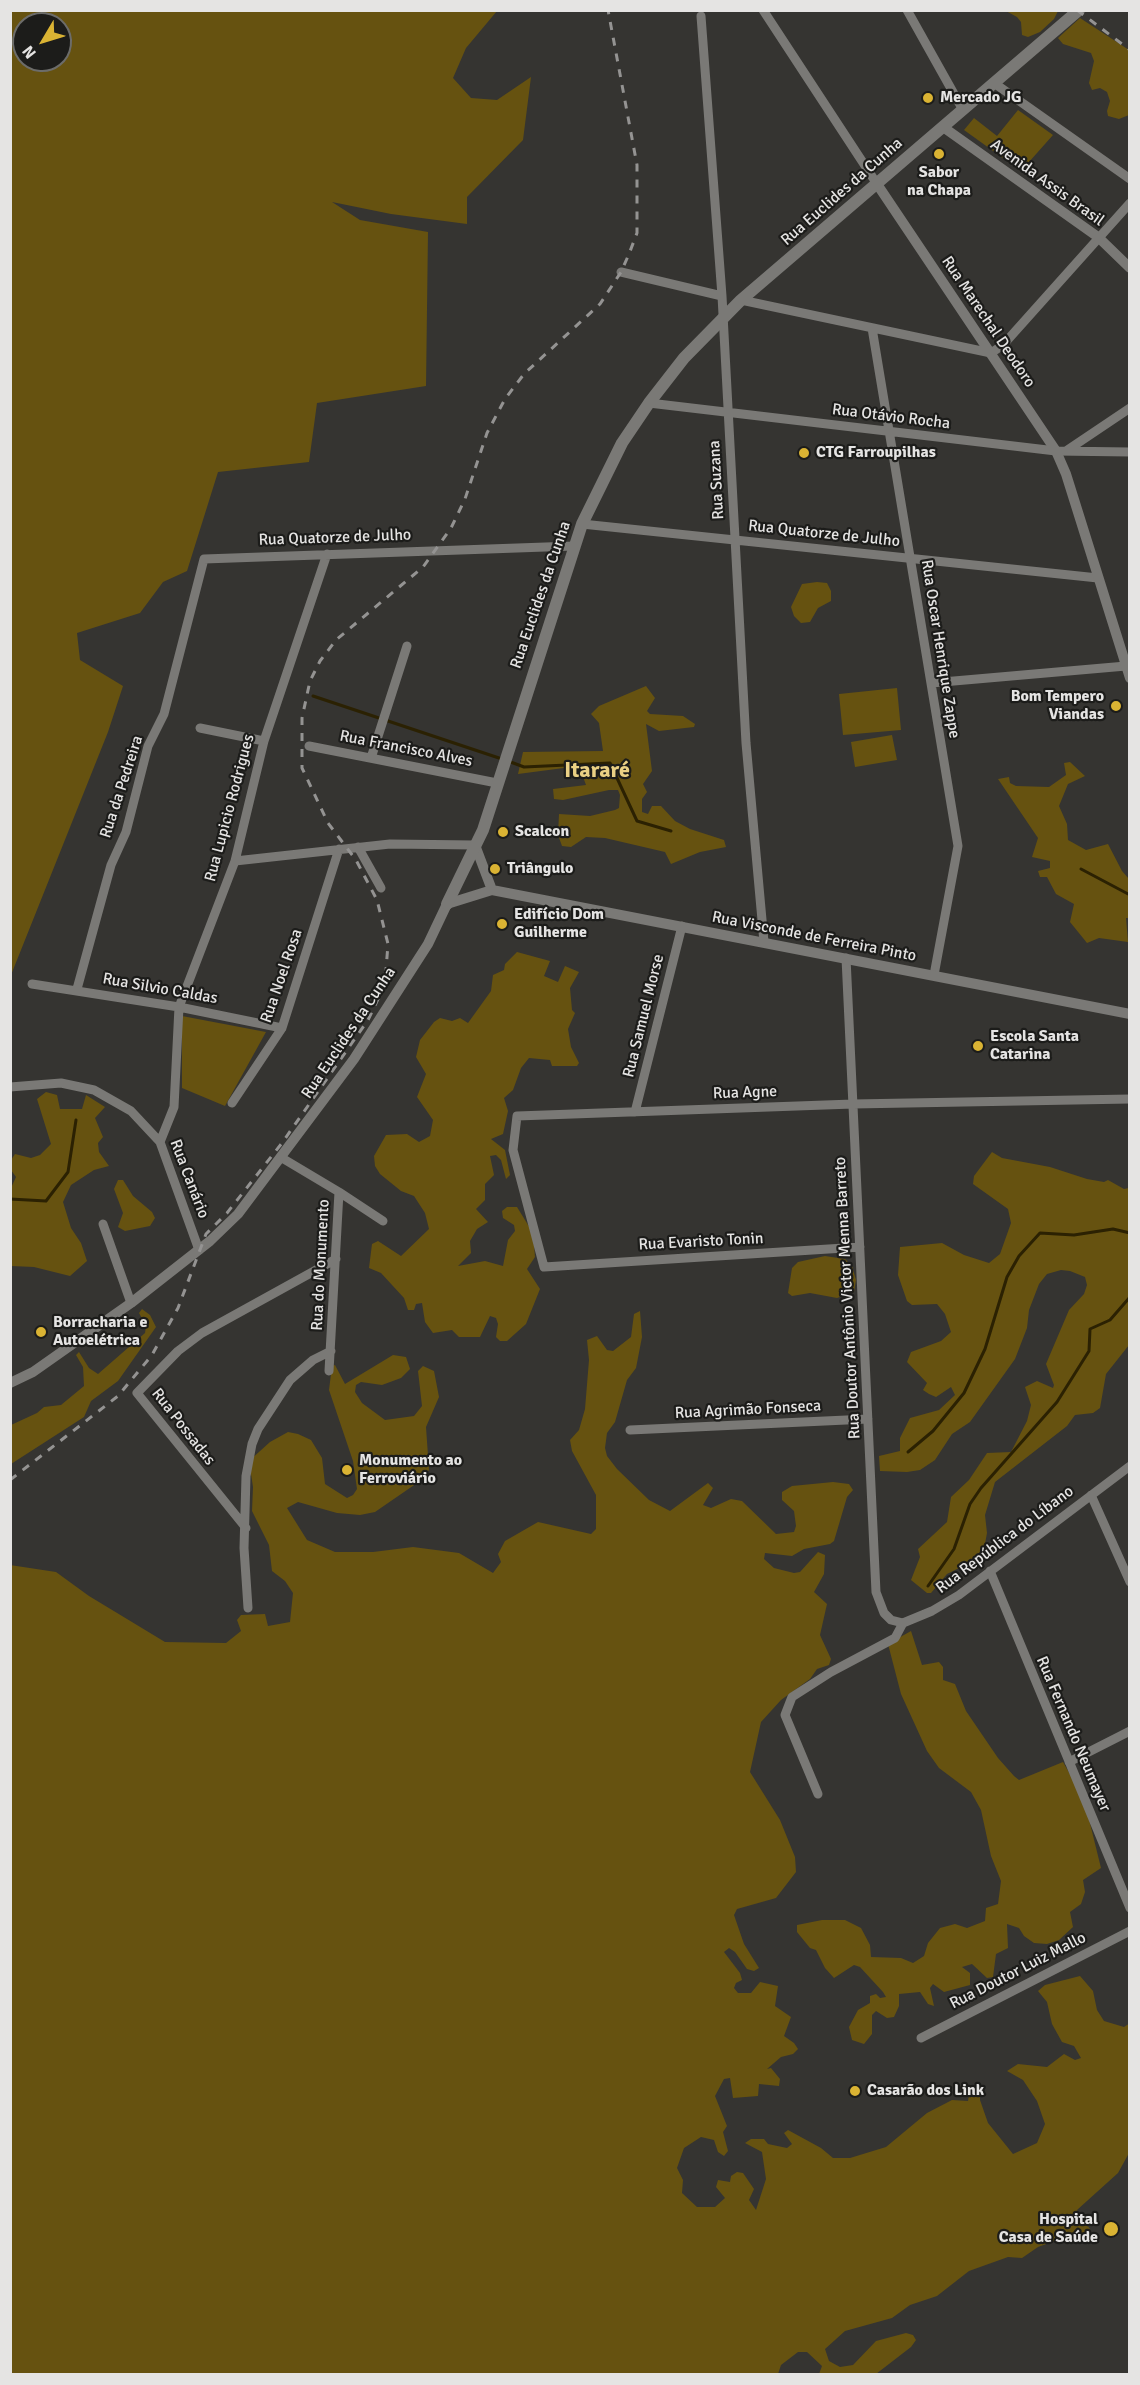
<!DOCTYPE html>
<meta charset="utf-8">
<style>
body{margin:0}
#map{position:relative;width:1140px;height:2385px;overflow:hidden;background:#353431;font-family:Signika,sans-serif}
canvas{display:block}
.frame{position:absolute;inset:0;border:12px solid #e5e4e3;pointer-events:none}
.north{position:absolute;left:12px;top:12px;width:60px;height:60px;box-sizing:border-box;background:#1c1c1a;border:2px solid #6c6c6a;border-radius:50%;rotate:232deg;font-size:16px;font-weight:700;line-height:24px;text-align:center;color:#e5e4e3}
.north::after{content:'';display:block;margin:auto;width:21px;height:27px;background:#dab333;clip-path:polygon(50% 0,100% 100%,50% 72%,0 100%)}
</style>
<div id="map">
<canvas width="1140" height="2385"></canvas>
<div class="frame"></div>
<div class="north">N</div>
</div>
<script>
const g = document.querySelector('canvas').getContext('2d');
g.lineJoin = 'round';
function fillPath(path, color) { g.fillStyle = color; g.fill(path, 'evenodd'); }
const poly = rows => new Path2D(rows.map(r => 'M' + r).join(''));
function strokePath(path, color, width, dash) { g.strokeStyle = color; g.lineWidth = width; g.lineCap = dash ? 'butt' : 'round'; g.setLineDash(dash || []); g.stroke(path); }
function drawText(font, color, halo, rows, align = 'center') {
  g.font = font + ' Signika,sans-serif'; g.lineWidth = 4.5; g.setLineDash([]); g.textBaseline = 'middle'; g.strokeStyle = halo; g.fillStyle = color; for (const [text, x, y, turn = 0] of rows) {
    g.save(); g.translate(x, y); g.rotate((+turn || 0) * Math.PI / 180); g.textAlign = isNaN(turn) ? turn : align; if (halo) g.strokeText(text, 0, 0); g.fillText(text, 0, 0); g.restore();
  }
}
fillPath(poly([
 [10,11,497,11,466,48,453,78,471,98,497,100,531,77,523,140,467,197,467,224,391,214,332,202,360,220,428,232,426,386,317,403,309,462,218,472,187,571,163,582,140,613,77,633,80,660,123,686,108,732,11,975],
 [24,24,60,24,60,60,24,60],
 [1006,11,1058,11,1054,19,1040,32,1028,37,1022,35,1021,22,1017,17],
 [1080,18,1129,50,1129,115,1119,119,1108,116,1107,111,1110,101,1107,92,1100,88,1092,90,1089,83,1094,61,1091,53,1063,44,1058,38],
 [1018,110,1053,135,1021,171,964,130,974,118,997,136],
 [817,582,827,583,831,591,831,601,818,608,810,622,801,623,794,616,791,607,802,584],
 [646,686,655,698,647,711,650,714,683,716,695,724,694,727,659,731,646,724,652,771,643,784,647,792,642,799,642,812,648,814,652,806,661,806,675,821,690,829,724,840,726,847,700,852,671,864,665,852,605,838,586,837,571,847,562,846,558,835,559,814,590,816,615,810,619,808,620,795,618,790,609,790,563,800,554,799,553,789,586,785,579,766,518,774,523,752,603,751,599,723,591,714,599,706],
 [897,688,901,730,843,735,839,694],
 [892,735,897,760,855,767,851,742],
 [1070,762,1085,776,1068,784,1059,806,1067,824,1068,840,1086,850,1108,844,1122,871,1129,879,1129,918,1126,918,1128,942,1099,938,1087,943,1083,938,1070,922,1074,904,1056,894,1047,877,1040,877,1038,871,1050,868,1050,861,1032,857,1038,838,998,779,1009,777,1010,783,1016,786,1049,787,1066,775,1064,763],
 [517,952,550,961,544,976,558,982,565,966,579,972,570,988,572,1010,575,1013,568,1029,571,1047,579,1063,577,1066,552,1066,550,1060,529,1058,521,1068,513,1090,504,1098,508,1111,503,1134,491,1139,505,1150,510,1175,506,1179,501,1160,496,1155,490,1156,494,1175,485,1184,485,1200,476,1209,488,1222,477,1229,470,1241,471,1253,458,1266,485,1261,503,1266,508,1240,515,1231,514,1225,503,1218,502,1211,507,1207,517,1207,533,1233,535,1257,527,1269,540,1289,526,1324,507,1341,500,1341,496,1337,498,1324,496,1318,490,1316,480,1337,459,1337,452,1330,433,1333,425,1322,422,1303,416,1304,414,1310,408,1310,404,1298,381,1273,369,1268,372,1244,378,1241,401,1256,429,1229,425,1213,414,1196,401,1191,380,1174,375,1166,374,1156,386,1135,407,1134,419,1142,430,1136,433,1120,417,1097,426,1074,416,1057,420,1040,434,1022,440,1018,452,1021,460,1018,468,1023,491,991,493,975,504,970,505,964],
 [182,1016,266,1032,225,1106,182,1088],
 [46,1092,57,1095,60,1109,82,1109,86,1095,105,1107,95,1118,103,1137,98,1143,99,1152,109,1166,94,1170,71,1185,63,1202,71,1228,81,1243,87,1261,70,1276,34,1267,11,1266,11,1188,16,1177,11,1170,11,1160,15,1154,31,1158,40,1155,51,1144,37,1099],
 [992,1152,1002,1158,1050,1167,1087,1179,1104,1182,1108,1180,1124,1189,1129,1188,1129,1345,1106,1374,1100,1408,1093,1413,1075,1415,1067,1426,995,1482,985,1515,987,1533,984,1549,967,1564,947,1574,931,1593,927,1593,911,1580,920,1557,918,1549,947,1522,951,1497,969,1480,987,1453,1011,1452,1027,1421,1031,1405,1025,1387,1037,1381,1053,1388,1054,1385,1046,1364,1069,1310,1084,1294,1087,1285,1085,1277,1070,1271,1061,1270,1047,1274,1039,1284,1029,1310,1027,1328,1015,1359,970,1422,952,1434,935,1460,920,1470,907,1472,880,1471,879,1456,900,1451,900,1438,910,1418,939,1410,955,1395,951,1387,936,1397,929,1394,923,1390,927,1383,907,1362,911,1352,941,1341,951,1332,945,1314,937,1304,912,1305,907,1301,898,1275,900,1247,942,1243,964,1255,989,1263,1000,1254,1011,1223,1008,1209,973,1184,974,1176],
 [118,1180,123,1180,133,1196,152,1212,155,1218,150,1226,125,1231,118,1227,123,1213,114,1189],
 [825,1256,845,1259,852,1266,856,1280,854,1292,837,1298,810,1293,792,1296,788,1293,792,1268,798,1262],
 [142,1309,150,1315,156,1327,118,1381,91,1401,84,1417,11,1464,11,1425,37,1413,44,1407,61,1405,84,1386,83,1367,76,1355,79,1352,89,1368,98,1374,145,1333,146,1326,139,1313],
 [640,1311,642,1337,636,1368,627,1380,615,1422,607,1433,605,1448,607,1456,617,1469,649,1500,670,1511,708,1483,713,1488,703,1505,711,1508,731,1499,742,1501,776,1534,794,1532,796,1526,794,1511,782,1500,782,1492,792,1486,833,1482,849,1484,853,1490,847,1497,834,1541,830,1544,804,1549,792,1556,765,1553,764,1559,774,1568,794,1573,800,1572,818,1552,825,1555,824,1574,814,1592,827,1604,820,1635,831,1659,829,1665,817,1669,810,1679,781,1700,761,1722,750,1772,780,1820,795,1857,796,1872,776,1898,737,1909,734,1915,744,1944,759,1968,754,1971,747,1969,735,1952,729,1948,724,1952,740,1973,742,1980,736,1983,734,1988,738,1993,751,1993,760,1982,778,1986,775,2006,791,2017,784,2036,794,2043,798,2049,793,2054,781,2057,767,2069,771,2068,780,2079,779,2086,759,2084,758,2096,733,2098,730,2078,724,2079,715,2096,727,2126,723,2132,728,2151,724,2156,718,2152,714,2140,701,2137,684,2148,677,2168,683,2180,682,2193,697,2207,715,2207,725,2198,716,2187,718,2180,730,2182,731,2176,737,2172,743,2173,754,2189,749,2200,756,2210,766,2179,762,2152,745,2143,751,2139,764,2139,768,2144,787,2148,792,2144,784,2133,788,2130,821,2148,833,2158,850,2158,886,2147,927,2113,952,2100,968,2101,969,2094,980,2085,980,2100,988,2123,1013,2154,1037,2143,1045,2124,1037,2101,1023,2080,1007,2071,1018,2064,1047,2067,1064,2054,1075,2060,1081,2058,1074,2046,1062,2042,1052,2024,1047,2002,1038,1991,1045,1985,1080,1976,1093,1991,1097,2010,1104,2021,1124,2027,1130,2023,1129,2153,1118,2173,1077,2210,1090,2229,1091,2236,1088,2241,1070,2236,1057,2240,1038,2247,1022,2258,1008,2257,969,2271,937,2296,910,2305,892,2318,845,2331,825,2349,829,2361,840,2367,853,2365,876,2341,906,2333,913,2335,916,2340,911,2347,876,2374,819,2374,822,2366,807,2352,798,2352,781,2365,778,2374,11,2374,10,1565,56,1572,89,1596,165,1642,226,1643,241,1631,237,1620,241,1615,265,1614,268,1626,290,1622,293,1593,285,1581,272,1571,269,1545,252,1511,253,1487,249,1461,270,1442,288,1432,298,1434,311,1440,322,1458,325,1484,347,1498,353,1495,357,1489,353,1461,329,1390,332,1366,335,1365,345,1384,393,1355,406,1357,410,1369,401,1378,382,1385,361,1382,356,1385,355,1392,362,1403,385,1420,414,1416,422,1406,418,1371,423,1366,434,1371,439,1397,426,1427,429,1470,420,1481,375,1512,360,1515,337,1513,298,1502,287,1508,307,1540,335,1552,373,1552,413,1547,459,1553,493,1573,501,1562,498,1554,505,1541,538,1522,591,1534,596,1529,596,1495,572,1451,570,1440,579,1430,585,1409,589,1360,587,1340,597,1336,607,1350,613,1351,631,1337,634,1314],
 [911,1631,922,1665,939,1662,943,1667,943,1680,955,1684,966,1711,998,1758,1014,1776,1019,1780,1063,1762,1084,1799,1101,1868,1083,1880,1085,1892,1081,1904,1070,1912,1073,1927,1059,1940,1047,1944,1034,1943,1024,1936,1019,1928,1007,1924,1008,1948,996,1954,993,1977,987,1978,972,1964,962,1967,970,1973,970,1985,944,1992,933,1984,930,1988,934,2006,928,2004,920,1992,899,1994,899,2006,894,2017,887,2018,876,2011,872,2015,872,2034,864,2044,852,2040,849,2027,858,2010,870,2003,870,1996,876,1994,880,1998,886,1997,883,1992,860,1967,854,1965,834,1978,825,1968,816,1950,810,1948,797,1932,797,1925,822,1920,845,1920,861,1928,870,1945,871,1957,901,1958,913,1963,924,1956,928,1943,940,1928,955,1924,967,1928,985,1921,986,1908,998,1904,1001,1881,991,1856,981,1810,971,1792,939,1768,927,1751,901,1694,888,1644]
]), '#665210');
strokePath(poly([
 [313,696,502,759],
 [508,761,524,767,610,763,637,821,671,831],
 [1081,869,1130,895],
 [10,1199,46,1201,68,1172,76,1120],
 [908,1452,933,1431,964,1393,985,1349,1007,1277,1019,1256,1040,1233,1074,1235,1113,1229,1130,1233],
 [928,1586,954,1549,970,1504,981,1488,1057,1402,1089,1351,1090,1329,1110,1320,1130,1297]
]), '#2b2102', 3);
strokePath(poly([
 [763,10,877,184],
 [907,10,963,110],
 [701,16,722,296,746,743,764,942],
 [994,83,1130,179],
 [621,272,722,296],
 [741,300,991,353,1003,345,1130,203],
 [872,328,958,846,934,975],
 [649,403,1056,451,1130,452],
 [1066,451,1130,408],
 [582,524,1098,578],
 [931,683,1126,666],
 [200,728,264,741],
 [309,746,497,783],
 [371,758,407,646],
 [358,847,381,888],
 [235,861,390,844,475,845],
 [846,958,876,1592,884,1613,891,1620,903,1623],
 [32,984,179,1007,282,1028],
 [77,989,111,865,126,832,148,746,164,714,204,559,574,546],
 [10,1087,61,1083,94,1090,131,1111,160,1142,199,1250],
 [232,1103,282,1028,339,849],
 [635,1112,682,926],
 [160,1142,174,1107,179,1007,235,861,264,741,327,554],
 [282,1158,339,1192,329,1371],
 [339,1192,383,1221],
 [103,1224,131,1303],
 [860,1247,544,1267,513,1150,517,1116,853,1104,1130,1099],
 [630,1430,868,1419],
 [1091,1495,1130,1582],
 [246,1528,137,1393,178,1351,202,1333,336,1259],
 [990,1571,1130,1908],
 [248,1608,244,1548,246,1476,252,1444,258,1429,290,1380,313,1360,331,1351],
 [1069,1762,1130,1731],
 [818,1794,785,1715,792,1697,831,1672,895,1638,903,1623,932,1611,959,1595,1130,1466],
 [921,2038,1130,1931]
]), '#7a7976', 9);
strokePath(poly([
 [943,127,1098,237,1130,268],
 [877,184,1056,451,1066,474,1130,678],
 [475,845,492,890],
 [10,1383,33,1372,131,1303,210,1241,238,1214,354,1059,428,944,447,904,492,890,1130,1014]
]), '#7a7976', 10);
strokePath(poly([
 [447,904,483,830,582,524,622,443,649,403,684,358,741,300,1079,10]
]), '#7a7976', 12);
strokePath(poly([
 [1077,10,1130,50],
 [10,1480,118,1396,152,1355,178,1308,206,1234,227,1213,282,1143,368,1020,379,997,386,970,388,944,377,900,356,860,328,823,302,768,302,718,310,681,320,661,336,640,423,567,451,528,465,499,487,433,505,399,524,374,600,304,621,272,629,254,637,233,637,165,608,10]
]), '#949392', 3, [8, 8]);
for (const [x, y, r, color] of [
 [928,98,6,"#dab333"],
 [939,154,6,"#dab333"],
 [804,453,6,"#dab333"],
 [1116,706,6,"#dab333"],
 [503,832,6,"#dab333"],
 [495,869,6,"#dab333"],
 [502,924,6,"#dab333"],
 [978,1046,6,"#dab333"],
 [41,1332,6,"#dab333"],
 [347,1470,6,"#dab333"],
 [855,2091,6,"#dab333"],
 [1111,2229,8,"#dab333"]
]) { const dot = new Path2D(); dot.arc(x, y, r, 0, 2 * Math.PI); g.fillStyle = color; g.fill(dot); strokePath(dot, '#1c1c1a', 2); }
drawText('bold 16px', '#e5e4e3', '#1c1c1a', [
 ["Mercado JG",940,98],
 ["Sabor",939,173,"center"],
 ["na Chapa",939,191,"center"],
 ["CTG Farroupilhas",816,453],
 ["Bom Tempero",1104,697,"right"],
 ["Viandas",1104,715,"right"],
 ["Scalcon",515,832],
 ["Triângulo",507,869],
 ["Edifício Dom",514,915],
 ["Guilherme",514,933],
 ["Escola Santa",990,1037],
 ["Catarina",990,1055],
 ["Borracharia e",53,1323],
 ["Autoelétrica",53,1341],
 ["Monumento ao",359,1461],
 ["Ferroviário",359,1479],
 ["Casarão dos Link",867,2091],
 ["Hospital",1098,2220,"right"],
 ["Casa de Saúde",1098,2238,"right"]
], 'left');
drawText('16px', '#e5e4e3', '#1c1c1a', [
 ["Avenida Assis Brasil",1047,183,36],
 ["Rua Euclides da Cunha",842,192,-41],
 ["Rua Marechal Deodoro",988,322,56],
 ["Rua Otávio Rocha",891,417,7],
 ["Rua Suzana",717,480,-93],
 ["Rua Quatorze de Julho",824,534,6],
 ["Rua Quatorze de Julho",335,538,-2],
 ["Rua Euclides da Cunha",541,595,-71],
 ["Rua Oscar Henrique Zappe",940,649,81],
 ["Rua Francisco Alves",406,749,11],
 ["Rua da Pedreira",122,787,-72],
 ["Rua Lupicio Rodrigues",230,808,-75],
 ["Rua Visconde de Ferreira Pinto",814,937,11],
 ["Rua Noel Rosa",282,976,-71],
 ["Rua Silvio Caldas",160,989,10],
 ["Rua Samuel Morse",644,1016,-76],
 ["Rua Euclides da Cunha",349,1033,-56],
 ["Rua Agne",745,1093,-2],
 ["Rua Canário",189,1179,69],
 ["Rua Evaristo Tonin",701,1242,-3],
 ["Rua do Monumento",321,1265,-87],
 ["Rua Doutor Antônio Victor Menna Barreto",848,1298,-93],
 ["Rua Agrimão Fonseca",748,1410,-3],
 ["Rua Possadas",183,1427,52],
 ["Rua República do Líbano",1005,1540,-37],
 ["Rua Fernando Neumayer",1073,1734,67],
 ["Rua Doutor Luiz Mallo",1018,1971,-27]
]);
drawText('bold 22px', '#ead084', '#1c1c1a', [
 ["Itararé",597,771]
]);
</script>
